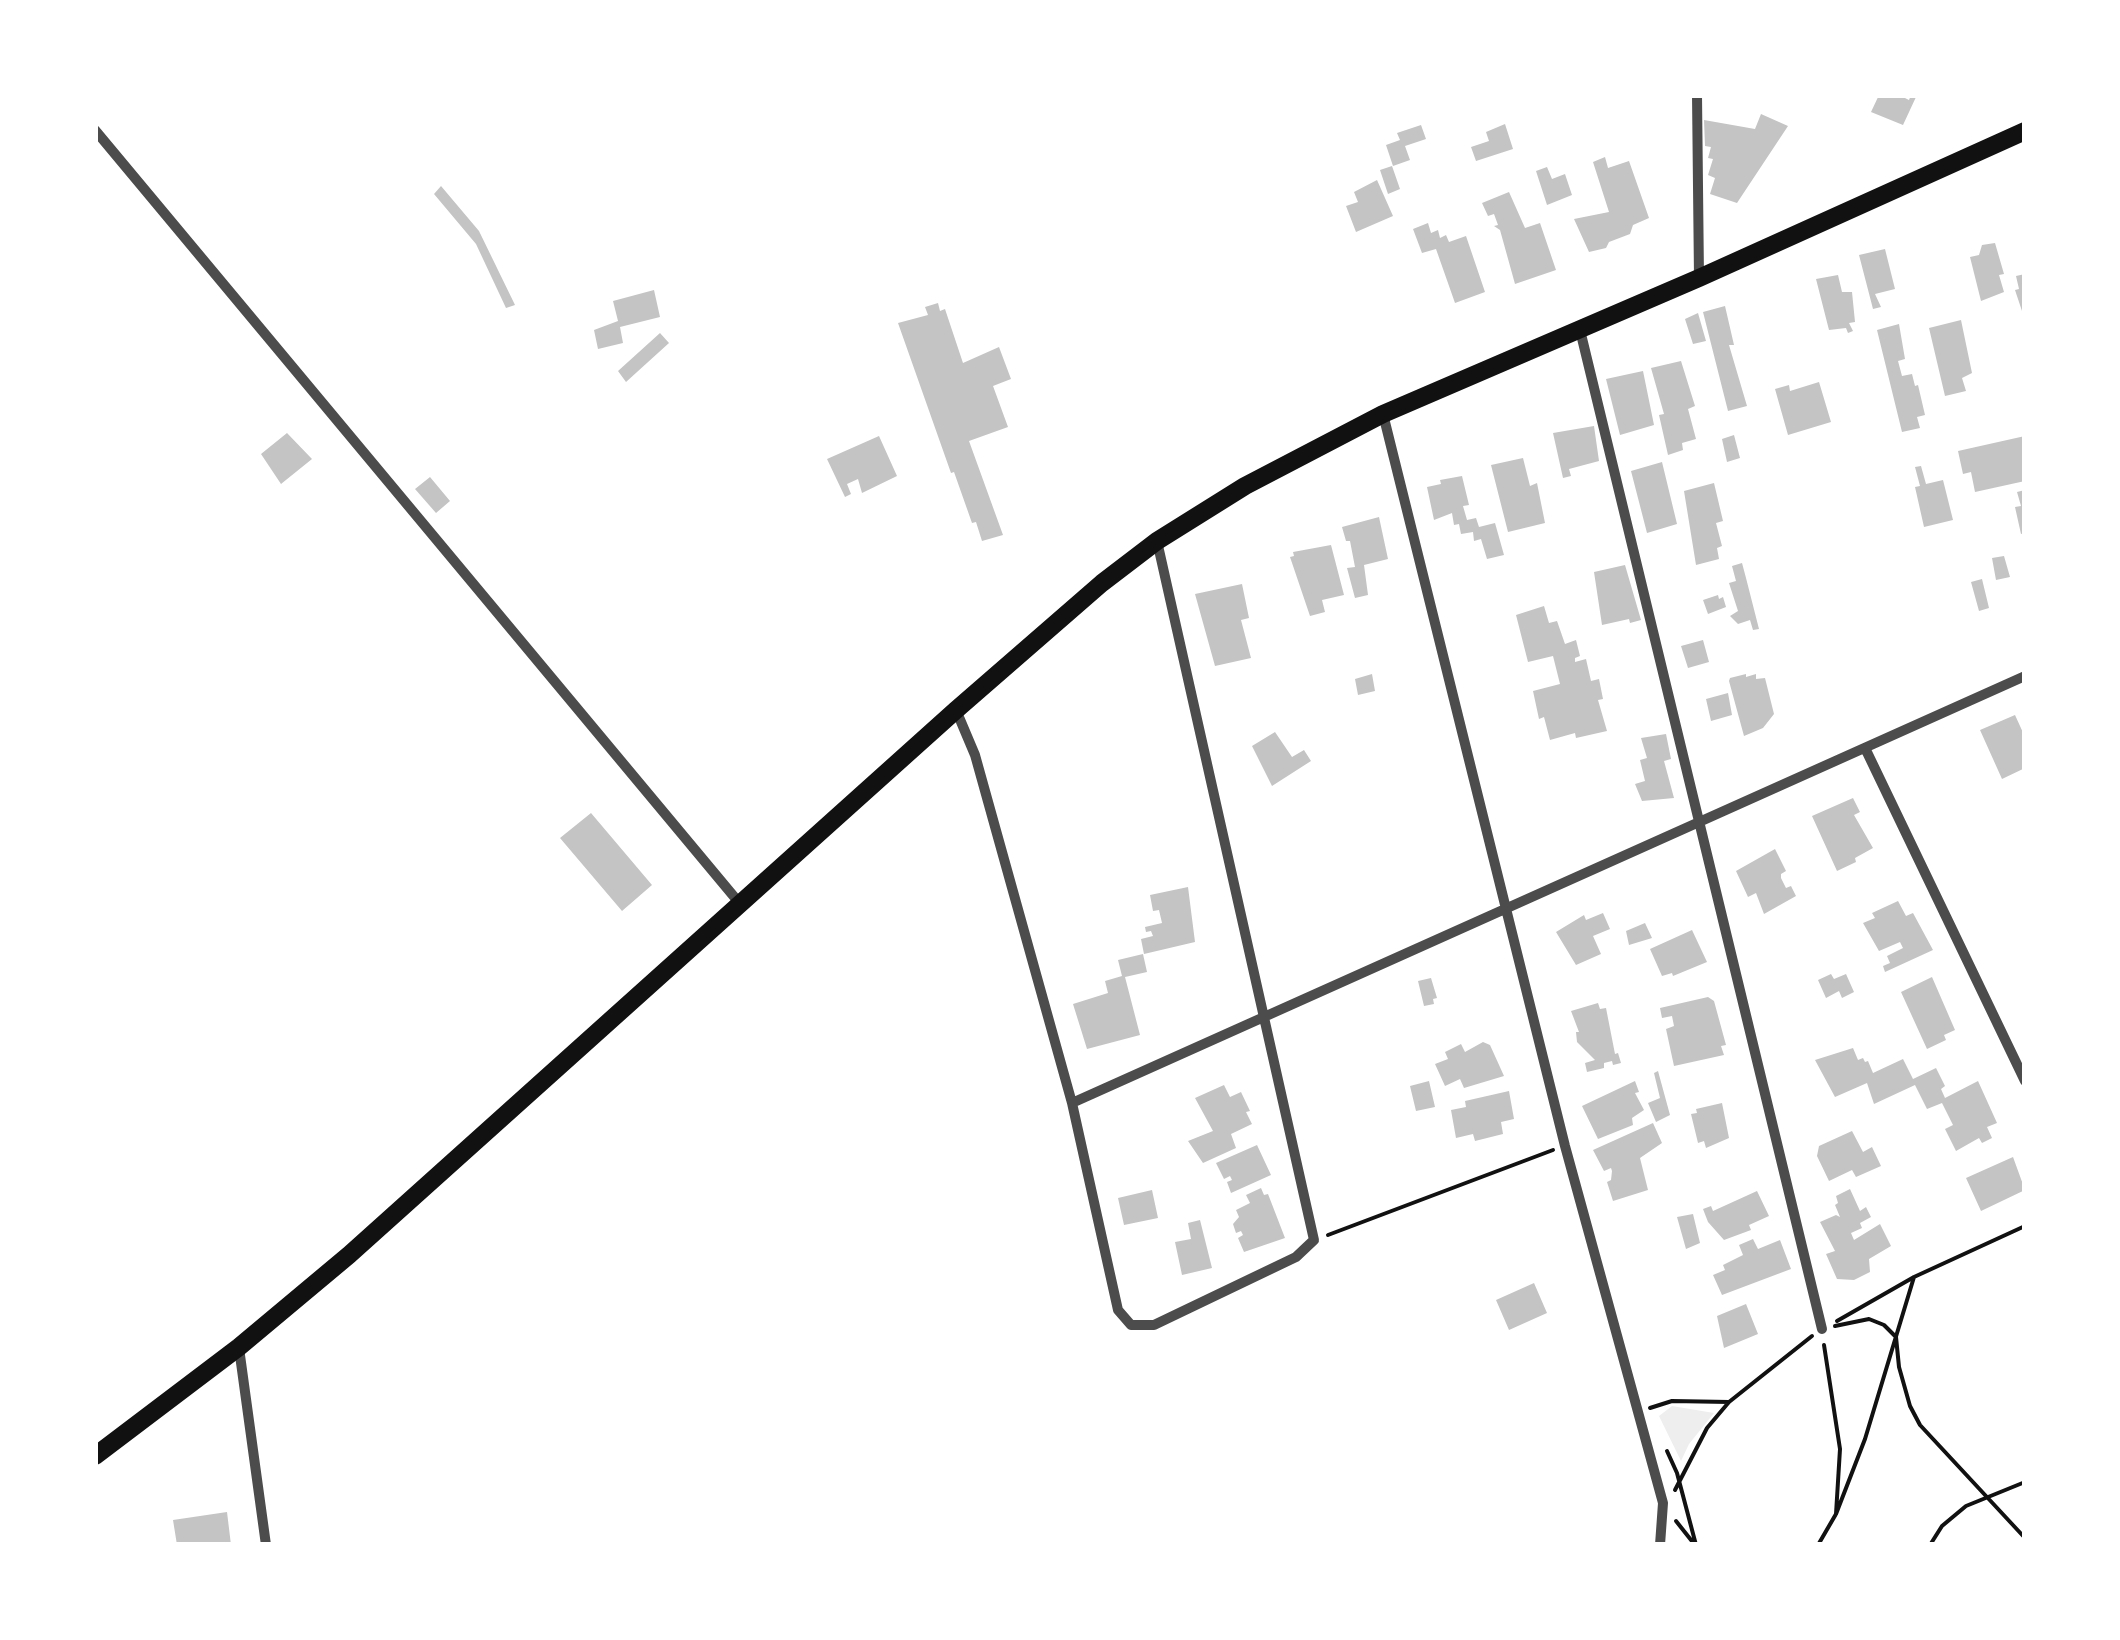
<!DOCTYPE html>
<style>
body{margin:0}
#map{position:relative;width:2120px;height:1640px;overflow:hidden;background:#fff;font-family:Arial,sans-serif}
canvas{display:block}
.frame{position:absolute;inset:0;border:98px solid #fff;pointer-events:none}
</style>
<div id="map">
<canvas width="2120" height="1640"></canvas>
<div class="frame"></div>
</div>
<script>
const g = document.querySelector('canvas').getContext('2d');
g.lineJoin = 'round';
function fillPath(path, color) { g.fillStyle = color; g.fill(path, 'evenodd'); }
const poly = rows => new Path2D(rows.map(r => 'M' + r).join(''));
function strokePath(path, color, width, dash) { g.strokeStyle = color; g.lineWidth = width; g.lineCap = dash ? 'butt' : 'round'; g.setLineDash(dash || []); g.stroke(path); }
fillPath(poly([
 [1672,1406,1714,1413,1689,1444,1681,1461,1659,1416]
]), '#eee');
fillPath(poly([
 [1879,95,1899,95,1909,100,1911,95,1916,97,1903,125,1871,112],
 [1761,114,1788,126,1737,203,1710,194,1715,178,1708,175,1713,159,1708,158,1711,147,1705,146,1704,120,1755,129],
 [1505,124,1513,149,1476,161,1471,147,1489,141,1486,132],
 [1421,125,1426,139,1405,146,1410,160,1393,166,1386,145,1400,140,1397,133],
 [1605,157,1608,168,1629,161,1649,218,1633,225,1630,234,1609,242,1606,248,1589,252,1574,219,1609,212,1593,162],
 [1392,166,1400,189,1388,194,1380,170],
 [1547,167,1552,179,1565,174,1572,195,1547,205,1536,171],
 [1377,180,1393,216,1356,232,1346,206,1358,202,1354,192],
 [441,186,479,231,515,305,506,308,476,244,434,194],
 [1509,192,1525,228,1540,223,1556,270,1515,284,1500,230,1494,226,1498,225,1494,214,1488,216,1482,203],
 [1428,223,1431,233,1438,230,1440,238,1446,235,1449,242,1466,236,1485,292,1455,303,1436,249,1422,253,1413,229],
 [1995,243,2004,274,1999,275,2004,292,1981,301,1970,257,1979,255,1982,245],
 [1885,249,1895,289,1875,294,1881,307,1873,309,1859,255],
 [2025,274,2025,317,2024,317,2015,290,2019,289,2016,276],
 [1838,275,1842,292,1852,292,1855,322,1849,323,1853,331,1848,333,1846,328,1829,330,1816,279],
 [654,290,660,317,620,327,623,343,598,349,594,330,618,321,613,301],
 [938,303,940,311,945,309,963,363,999,347,1011,379,993,386,1008,427,969,441,1003,535,982,541,976,522,972,523,954,472,951,473,898,323,928,315,925,307],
 [1725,306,1734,345,1729,345,1747,406,1728,411,1703,312],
 [1698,313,1706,341,1693,344,1685,319],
 [1961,320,1972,373,1962,378,1966,391,1945,396,1929,328],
 [1899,324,1905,359,1898,361,1902,376,1912,374,1915,386,1918,385,1925,415,1917,417,1920,428,1902,432,1877,330],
 [660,333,669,343,626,382,618,371],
 [1681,361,1695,406,1688,409,1696,439,1682,443,1683,450,1668,455,1659,415,1664,414,1651,368],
 [1643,371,1654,425,1620,435,1606,379],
 [1819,382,1831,422,1788,435,1775,389,1789,385,1790,391],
 [1594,426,1599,461,1569,469,1571,476,1563,478,1553,433],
 [287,433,312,459,281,484,261,454],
 [1734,435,1740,458,1727,462,1722,439],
 [879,436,897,476,862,493,858,479,847,484,851,494,845,497,827,459],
 [2025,436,2025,481,1975,492,1971,472,1963,474,1958,451],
 [1523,458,1530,486,1537,483,1545,523,1508,532,1491,465],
 [1662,462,1677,524,1647,533,1631,471],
 [1921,466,1926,484,1943,480,1953,520,1924,527,1915,487,1920,486,1915,467],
 [1462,476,1469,505,1463,506,1467,520,1476,518,1479,527,1495,523,1504,555,1487,559,1481,539,1474,541,1473,532,1461,534,1459,524,1454,525,1452,513,1434,520,1427,487,1441,484,1440,480],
 [430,477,450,501,436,513,415,489],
 [1714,483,1723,521,1716,523,1722,546,1717,548,1719,559,1696,565,1684,491],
 [2025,490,2025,533,2021,534,2015,507,2021,506,2017,492],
 [1379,517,1388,559,1364,565,1368,595,1355,598,1347,568,1355,567,1350,541,1346,541,1342,527],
 [1331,545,1344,595,1322,600,1325,612,1310,616,1290,557,1294,556,1293,552],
 [2004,556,2010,577,1996,580,1992,558],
 [1742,563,1746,578,1759,629,1753,630,1750,620,1738,624,1730,616,1738,611,1729,583,1736,581,1732,566],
 [1625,565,1641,620,1630,623,1629,619,1602,625,1594,572],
 [1982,579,1989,608,1979,611,1971,582],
 [1242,584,1249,618,1241,620,1251,658,1215,666,1195,594],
 [1718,595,1719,599,1723,597,1726,607,1708,614,1703,600],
 [1544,606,1549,623,1557,621,1565,644,1576,640,1580,656,1575,658,1575,662,1586,659,1591,681,1599,679,1603,699,1598,700,1607,731,1576,738,1575,733,1550,740,1544,717,1539,719,1533,691,1560,684,1553,656,1528,662,1516,615],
 [1703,640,1709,662,1688,668,1681,646],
 [1372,674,1375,691,1358,695,1355,679],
 [1746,674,1746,677,1756,674,1756,679,1765,678,1774,714,1763,728,1744,736,1729,681,1730,678],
 [1728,693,1732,715,1711,721,1706,699],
 [2015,715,2025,737,2025,768,2002,779,1980,730],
 [1275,732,1292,757,1304,750,1311,761,1272,786,1252,746],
 [1666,734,1671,759,1664,761,1674,798,1642,801,1635,784,1645,781,1640,760,1647,758,1641,738],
 [1853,798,1860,812,1854,815,1873,848,1855,858,1856,862,1837,871,1812,816],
 [591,813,652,885,622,911,560,838],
 [1775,849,1786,871,1781,874,1781,878,1786,888,1791,886,1796,896,1764,914,1756,893,1748,897,1736,871],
 [1188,887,1195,942,1144,954,1141,939,1153,936,1151,931,1146,932,1145,927,1162,923,1159,910,1153,911,1150,895],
 [1898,901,1906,916,1913,913,1933,950,1885,972,1883,966,1890,963,1887,956,1903,948,1900,942,1879,951,1863,923,1875,918,1872,913],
 [1603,913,1610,929,1593,936,1601,954,1576,965,1556,932,1584,915,1586,920],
 [1645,923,1652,938,1629,945,1626,931],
 [1692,930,1707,962,1673,976,1672,973,1662,976,1650,949],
 [1143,954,1147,972,1125,977,1140,1035,1087,1049,1073,1004,1108,993,1105,981,1122,976,1118,960],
 [1831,974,1834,979,1846,974,1854,992,1842,998,1839,991,1826,998,1818,980],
 [1932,977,1955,1030,1944,1035,1946,1040,1927,1049,1901,992],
 [1431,978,1437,998,1433,999,1434,1004,1424,1006,1418,981],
 [1708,997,1714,1001,1726,1045,1721,1046,1724,1055,1674,1066,1666,1029,1674,1026,1672,1016,1662,1018,1660,1008],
 [1598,1003,1600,1009,1606,1008,1615,1054,1618,1053,1621,1063,1613,1065,1612,1061,1604,1063,1604,1068,1587,1072,1585,1063,1595,1060,1577,1042,1576,1032,1579,1032,1571,1011],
 [1483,1042,1490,1045,1504,1076,1464,1088,1460,1079,1445,1086,1435,1064,1448,1059,1445,1052,1461,1044,1465,1052],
 [1853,1048,1858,1060,1863,1058,1865,1062,1868,1061,1873,1073,1903,1059,1913,1079,1936,1068,1945,1086,1941,1089,1945,1098,1978,1081,1997,1123,1987,1127,1992,1138,1982,1143,1979,1138,1956,1151,1945,1129,1953,1125,1942,1103,1927,1109,1915,1085,1874,1104,1867,1083,1835,1097,1815,1060],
 [1658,1071,1670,1115,1656,1122,1648,1103,1660,1098,1654,1073],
 [1429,1081,1435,1107,1416,1111,1410,1086],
 [1635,1081,1639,1092,1635,1093,1644,1110,1632,1118,1633,1125,1598,1139,1582,1106],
 [1224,1085,1230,1097,1241,1092,1250,1111,1246,1112,1252,1124,1231,1134,1236,1148,1203,1163,1188,1141,1213,1131,1195,1098],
 [1509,1091,1514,1119,1501,1122,1503,1134,1475,1141,1473,1134,1456,1138,1451,1110,1466,1107,1465,1101],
 [1722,1103,1729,1138,1706,1148,1704,1141,1698,1143,1691,1114,1697,1113,1696,1109],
 [1653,1123,1662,1143,1640,1158,1648,1190,1613,1201,1607,1182,1611,1180,1612,1171,1611,1168,1604,1171,1593,1150],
 [1852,1131,1863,1152,1872,1147,1881,1166,1856,1177,1852,1170,1829,1181,1817,1156,1819,1146],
 [1257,1145,1271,1175,1231,1193,1227,1182,1232,1180,1230,1176,1224,1179,1216,1163],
 [2013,1157,2025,1190,1981,1211,1966,1178],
 [1261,1188,1264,1195,1268,1194,1285,1238,1244,1252,1238,1238,1243,1235,1241,1231,1236,1233,1233,1224,1239,1217,1236,1210,1250,1203,1246,1195],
 [1850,1189,1860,1211,1866,1207,1871,1217,1860,1223,1862,1228,1851,1233,1854,1240,1880,1224,1891,1246,1869,1259,1870,1272,1854,1280,1837,1279,1826,1254,1835,1251,1820,1222,1836,1215,1840,1217,1835,1205,1838,1203,1836,1196],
 [1152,1190,1158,1218,1124,1225,1118,1198],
 [1757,1191,1769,1216,1749,1225,1751,1230,1724,1240,1708,1222,1703,1209,1711,1206,1713,1211],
 [1693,1214,1700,1243,1686,1249,1677,1217],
 [1200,1220,1212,1268,1182,1275,1175,1242,1191,1239,1188,1223],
 [1753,1239,1758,1249,1780,1240,1791,1269,1722,1295,1713,1275,1725,1270,1723,1265,1743,1255,1739,1245],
 [1534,1283,1547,1313,1509,1330,1496,1300],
 [1746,1304,1758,1334,1724,1348,1717,1316],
 [227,1512,231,1545,177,1545,173,1520]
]), '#c4c4c4');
strokePath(poly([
 [1328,1235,1553,1150],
 [1837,1321,1914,1277,2025,1226],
 [1835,1326,1869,1319,1884,1325,1896,1337,1899,1367,1910,1406,1920,1425,2025,1538],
 [1824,1345,1840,1449,1836,1514],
 [1650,1408,1672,1401,1729,1402],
 [1667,1451,1677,1473,1696,1545],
 [1675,1490,1707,1428,1729,1402,1812,1336],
 [1676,1521,1695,1545],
 [1818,1545,1836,1514,1865,1439,1914,1277],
 [1930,1545,1942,1526,1966,1506,2025,1482]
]), '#111', 4);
strokePath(poly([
 [1697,95,1699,278],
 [95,130,741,905],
 [1580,330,1822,1329],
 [1383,414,1565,1146,1663,1503,1660,1545],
 [956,710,975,755,1072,1103,1118,1310,1131,1325,1154,1325,1296,1257,1314,1240,1157,541],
 [1865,748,2025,1081],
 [1072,1103,2025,676],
 [239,1348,266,1545]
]), '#4c4c4c', 10);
strokePath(poly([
 [95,1456,239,1347,349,1255,956,710,1102,583,1157,541,1245,486,1383,414,1699,278,2025,131]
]), '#111', 18);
</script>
